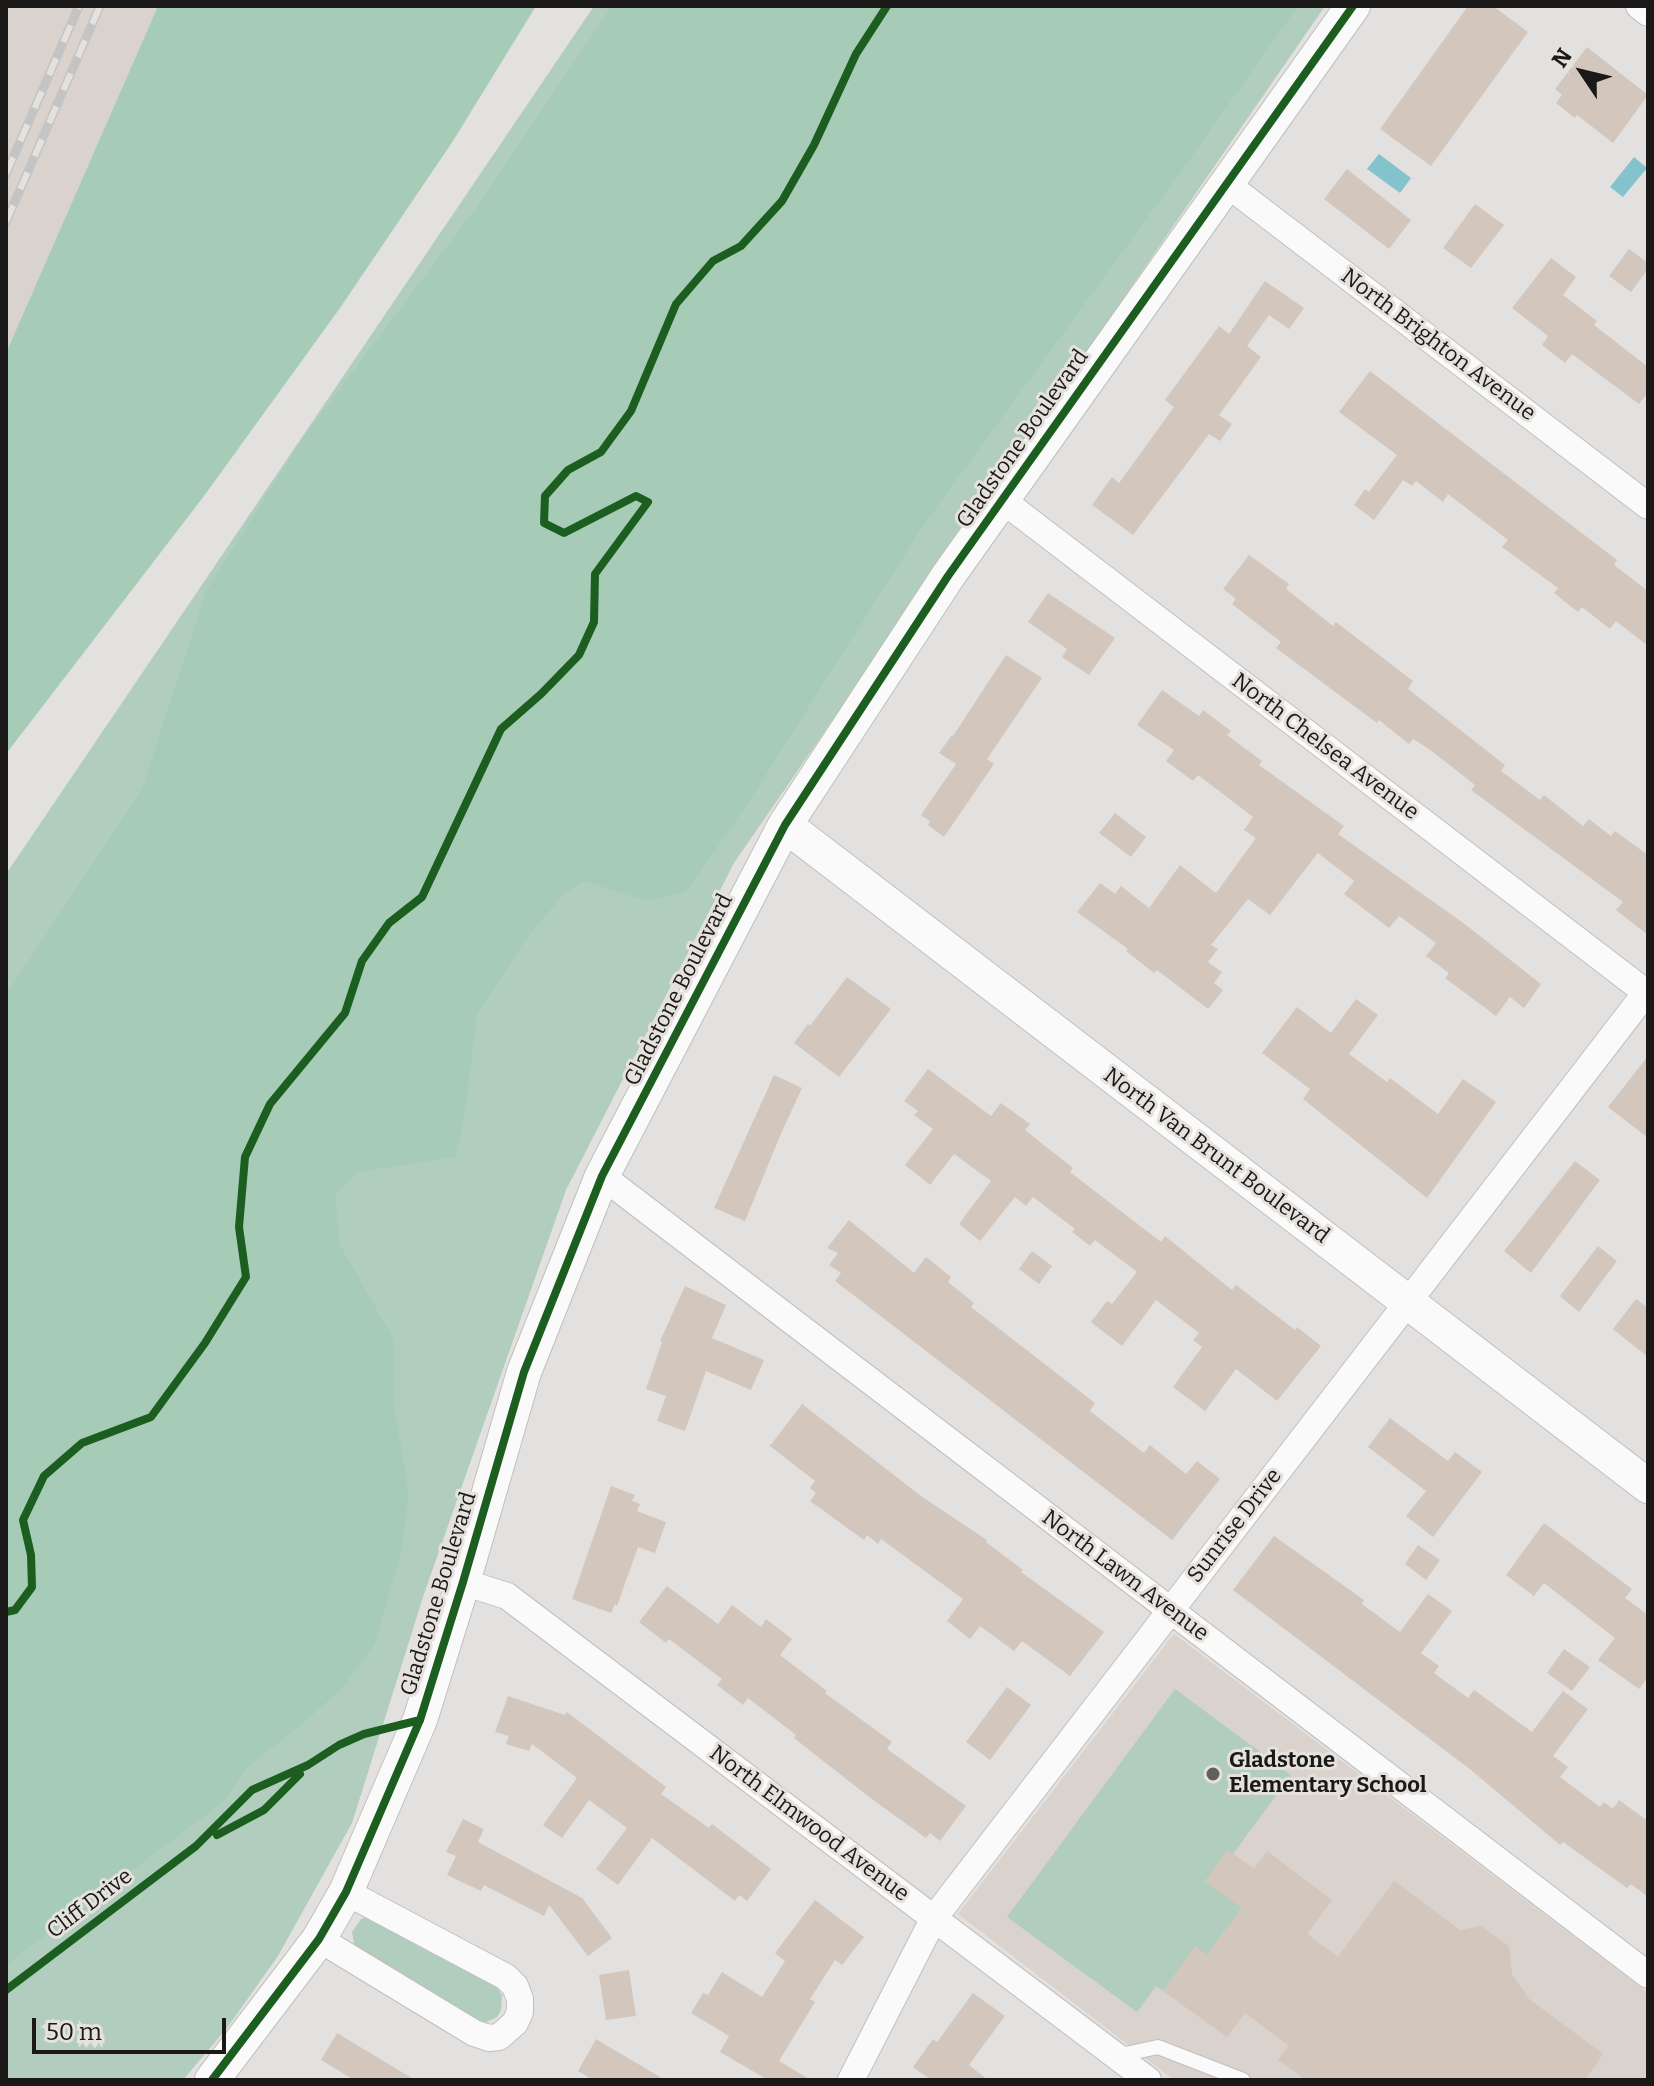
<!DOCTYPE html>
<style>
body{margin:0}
#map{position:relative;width:1654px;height:2086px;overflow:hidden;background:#e3e1df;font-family:Bitter,serif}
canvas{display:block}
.frame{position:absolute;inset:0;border:8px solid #1a1917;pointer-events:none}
.north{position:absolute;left:1542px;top:32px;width:80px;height:80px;-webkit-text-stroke:6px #e5e1dd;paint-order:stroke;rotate:305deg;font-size:22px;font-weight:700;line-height:32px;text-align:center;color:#1a1917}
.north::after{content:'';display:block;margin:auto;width:28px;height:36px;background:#1a1917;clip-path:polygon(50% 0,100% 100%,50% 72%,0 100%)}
.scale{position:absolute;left:32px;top:2018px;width:194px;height:36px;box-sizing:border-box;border:4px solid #1a1917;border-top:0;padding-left:10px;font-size:24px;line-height:28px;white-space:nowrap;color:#1a1917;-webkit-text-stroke:6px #e5e1dd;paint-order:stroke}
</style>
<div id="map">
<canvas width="1654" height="2086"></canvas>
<div class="frame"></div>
<div class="north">N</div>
<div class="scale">50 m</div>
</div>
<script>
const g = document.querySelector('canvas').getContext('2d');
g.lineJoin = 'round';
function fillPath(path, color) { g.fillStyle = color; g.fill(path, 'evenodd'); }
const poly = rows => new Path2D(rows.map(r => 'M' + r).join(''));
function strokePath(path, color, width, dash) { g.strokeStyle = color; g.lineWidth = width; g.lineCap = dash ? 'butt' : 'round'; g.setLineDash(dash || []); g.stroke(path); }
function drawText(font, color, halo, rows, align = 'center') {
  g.font = font + ' Bitter,serif'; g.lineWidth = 6; g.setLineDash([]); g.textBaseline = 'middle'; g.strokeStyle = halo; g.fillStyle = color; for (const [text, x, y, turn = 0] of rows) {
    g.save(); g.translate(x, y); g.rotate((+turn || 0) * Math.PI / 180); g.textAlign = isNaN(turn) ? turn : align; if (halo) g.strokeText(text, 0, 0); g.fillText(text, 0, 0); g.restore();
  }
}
fillPath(poly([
 [6,6,158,6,6,353],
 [1174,1634,1648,1993,1648,2080,1174,2080,958,1914]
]), '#d9d2cd');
fillPath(poly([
 [594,6,1325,6,734,863,566,1190,424,1594,352,1823,278,1956,227,2028,183,2080,6,2080,6,874],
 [1175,1689,1291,1775,1233,1854,1228,1850,1205,1881,1242,1908,1207,1955,1195,1946,1163,1991,1156,1986,1137,2012,1007,1917],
 [370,1916,492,1980,502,1995,501,2010,497,2017,482,2024,355,1949,352,1932,361,1919]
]), '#b1cdbd');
fillPath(poly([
 [158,6,536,6,453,141,340,308,204,496,6,754,6,353],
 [612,6,1298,6,1185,166,923,526,746,806,686,892,646,901,585,881,563,895,528,936,477,1015,466,1105,456,1157,358,1172,335,1194,340,1245,394,1340,394,1405,409,1494,402,1549,375,1643,345,1685,308,1719,246,1768,224,1801,6,1965,6,995,142,789,206,592,300,442,477,206]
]), '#a6ccb7');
fillPath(poly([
 [1379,154,1411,178,1400,193,1367,169],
 [1634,157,1647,168,1623,197,1610,187]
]), '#84c2cc');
fillPath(poly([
 [1468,6,1493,6,1528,32,1431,166,1380,129],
 [1587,47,1648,95,1613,143,1577,115,1575,118,1556,103,1562,95,1555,89],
 [1347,169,1411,220,1389,249,1324,199],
 [1475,204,1504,225,1471,268,1443,248],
 [1629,249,1648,263,1648,269,1631,292,1609,276],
 [1551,258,1576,277,1563,295,1597,321,1594,325,1648,367,1648,392,1639,404,1572,354,1565,363,1542,345,1548,336,1512,308],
 [1265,281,1304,308,1289,329,1269,315,1247,346,1261,357,1219,415,1232,424,1220,441,1209,434,1133,535,1092,505,1112,477,1119,483,1174,407,1165,400,1219,326,1229,334],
 [1370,371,1617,560,1614,565,1648,591,1648,646,1616,621,1610,629,1582,607,1578,612,1554,593,1558,588,1502,547,1508,540,1448,494,1443,502,1416,481,1412,486,1403,480,1374,520,1354,505,1365,489,1369,492,1397,455,1339,412],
 [1249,555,1289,584,1286,589,1333,626,1336,622,1413,681,1408,689,1505,765,1501,771,1540,800,1544,795,1583,826,1589,819,1611,836,1615,831,1648,855,1648,935,1616,910,1623,902,1471,790,1475,785,1429,749,1413,739,1409,744,1379,720,1377,723,1276,648,1281,642,1232,604,1236,599,1223,589],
 [1048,593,1115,638,1089,675,1062,657,1067,649,1028,622],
 [1006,655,1042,678,987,759,994,764,944,837,928,825,930,821,921,815,956,764,939,753,952,735,953,736],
 [1162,690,1199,716,1203,710,1231,731,1227,735,1262,761,1259,765,1344,826,1338,834,1466,925,1541,984,1524,1008,1510,997,1496,1016,1445,978,1449,973,1426,956,1436,943,1399,916,1389,928,1344,894,1354,881,1318,853,1270,915,1248,899,1211,945,1218,949,1208,962,1222,972,1214,983,1223,990,1208,1009,1157,970,1154,973,1126,951,1128,949,1077,912,1100,883,1115,894,1121,886,1149,908,1180,865,1216,893,1256,838,1244,830,1253,817,1198,775,1193,781,1166,761,1174,750,1137,725],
 [1115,813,1146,837,1131,857,1099,833],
 [847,977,891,1009,839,1077,794,1043,808,1024,810,1026],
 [1356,999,1378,1015,1349,1054,1387,1082,1390,1078,1438,1114,1463,1079,1496,1102,1427,1198,1303,1099,1310,1089,1262,1053,1297,1007,1331,1033],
 [1648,1056,1648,1138,1608,1107],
 [928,1069,991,1116,1001,1103,1030,1124,1025,1130,1073,1168,1070,1172,1161,1242,1165,1236,1232,1290,1236,1285,1295,1330,1297,1327,1321,1346,1277,1401,1236,1369,1205,1411,1173,1387,1202,1347,1193,1340,1199,1333,1156,1300,1122,1346,1091,1322,1107,1301,1112,1304,1137,1272,1095,1240,1090,1246,1072,1232,1075,1229,1033,1197,1026,1206,1015,1197,980,1241,959,1224,991,1181,954,1154,930,1185,905,1165,933,1129,914,1115,918,1111,904,1101],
 [774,1075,802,1088,780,1136,745,1221,714,1208],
 [1575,1161,1600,1180,1531,1273,1504,1251],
 [849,1220,914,1273,926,1257,951,1277,948,1282,974,1303,971,1307,1095,1403,1090,1411,1144,1453,1150,1445,1186,1474,1197,1461,1220,1479,1172,1540,835,1281,841,1273,829,1265,838,1253,827,1248],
 [1598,1246,1617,1261,1579,1312,1560,1296],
 [1032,1251,1052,1266,1039,1284,1019,1269],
 [685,1286,726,1305,712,1338,764,1360,751,1390,706,1371,685,1431,657,1421,666,1396,646,1389,662,1342,660,1341],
 [1636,1299,1648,1308,1648,1357,1613,1329],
 [802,1404,921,1496,987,1540,986,1542,1023,1570,1021,1572,1104,1632,1070,1676,1022,1641,1014,1651,980,1626,970,1639,947,1621,963,1599,881,1539,878,1544,867,1535,864,1540,810,1501,816,1493,810,1488,815,1481,770,1446],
 [1390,1418,1448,1461,1455,1452,1482,1472,1433,1537,1406,1516,1426,1491,1368,1447],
 [611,1486,635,1495,632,1501,640,1504,637,1511,666,1522,655,1553,638,1547,617,1606,615,1604,611,1613,572,1599],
 [1544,1523,1632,1589,1625,1598,1648,1615,1648,1677,1639,1689,1598,1660,1615,1638,1544,1583,1534,1596,1506,1575],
 [1274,1536,1364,1600,1362,1604,1400,1632,1428,1594,1452,1611,1421,1653,1439,1666,1434,1673,1468,1698,1474,1690,1532,1732,1563,1691,1588,1709,1553,1756,1568,1767,1560,1777,1600,1807,1604,1802,1613,1809,1619,1800,1648,1821,1648,1897,1631,1884,1627,1888,1563,1842,1560,1845,1471,1770,1233,1590],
 [1418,1545,1440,1560,1426,1580,1405,1564],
 [667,1586,718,1624,732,1605,761,1627,766,1619,792,1639,780,1655,827,1691,825,1693,892,1742,887,1749,966,1806,940,1841,930,1833,926,1838,869,1797,794,1738,796,1735,748,1698,743,1705,717,1685,722,1679,669,1639,666,1643,639,1622],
 [1564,1649,1590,1667,1572,1691,1547,1673],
 [1007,1687,1031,1705,990,1760,966,1742],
 [508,1696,565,1715,567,1712,666,1787,661,1794,709,1828,712,1824,771,1869,747,1901,739,1895,735,1901,652,1838,618,1885,596,1869,627,1828,589,1800,562,1838,543,1825,577,1778,532,1744,529,1751,506,1744,509,1736,495,1732],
 [463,1819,484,1829,478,1842,582,1898,612,1938,588,1956,549,1905,544,1916,484,1885,481,1891,447,1875,456,1856,446,1852],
 [1228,1850,1254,1869,1267,1851,1332,1900,1307,1934,1338,1957,1394,1881,1460,1930,1481,1926,1509,1946,1512,1974,1529,1999,1603,2054,1585,2080,1306,2080,1278,2060,1289,2046,1245,2013,1227,2037,1163,1991,1195,1946,1207,1955,1242,1908,1205,1881],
 [815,1900,864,1937,842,1965,835,1960,810,1999,815,2002,779,2061,811,2080,768,2080,720,2052,729,2036,691,2013,703,1993,708,1995,722,1972,762,1997,785,1961,775,1953],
 [629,1970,636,2016,606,2020,599,1975],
 [973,1993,1005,2016,969,2065,988,2080,931,2080,913,2067,933,2039,937,2042],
 [337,2033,415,2080,354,2080,321,2060],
 [596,2039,665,2080,593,2080,578,2071]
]), '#d2c6bd');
const service = poly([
 [1116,2056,1158,2047,1243,2080]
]);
const minor = poly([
 [1639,6,1648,13],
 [1228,185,1648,506],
 [1002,500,1648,994],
 [602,1176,1648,1975],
 [463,1582,507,1596,1148,2080],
 [319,1939,474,2033,489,2038,499,2037,515,2023,520,2012,520,1999,515,1986,506,1977,346,1892],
 [851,2080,934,1918,1648,990]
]);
const tertiary = poly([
 [785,825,1648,1486],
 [212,2080,319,1939,346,1892,420,1720,463,1582,524,1372,602,1176,785,825,948,576,1353,6]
]);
strokePath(service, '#c1bfbe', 16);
strokePath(minor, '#c1bfbe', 28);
strokePath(tertiary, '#c1bfbe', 36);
strokePath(service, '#fbfafa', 14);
strokePath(minor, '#fbfafa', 26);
strokePath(tertiary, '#fbfafa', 34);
const rail = poly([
 [6,174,79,6],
 [6,222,100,6]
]);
strokePath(rail, '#c4c4c4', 9);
strokePath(rail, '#e5e1dd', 6, [18]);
strokePath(poly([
 [6,1612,15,1610,32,1587,31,1555,23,1520,44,1476,82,1443,151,1417,205,1343,246,1277,239,1227,245,1157,270,1104,345,1013,362,961,389,923,422,897,501,729,541,694,579,655,594,622,595,574,648,502,636,496,564,533,544,523,545,496,568,470,601,452,631,411,676,304,713,261,741,246,782,201,814,145,856,54,887,6],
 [217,1835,264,1810,300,1774],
 [6,1990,196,1846,252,1790,308,1765,339,1745,364,1734,420,1720],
 [212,2080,319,1939,346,1892,420,1720,463,1582,524,1372,602,1176,785,825,948,576,1353,6]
]), '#1b5e20', 8);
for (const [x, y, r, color] of [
 [1213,1774,8,"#605f5d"]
]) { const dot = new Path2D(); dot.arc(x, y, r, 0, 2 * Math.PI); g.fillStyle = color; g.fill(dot); strokePath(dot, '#e5e1dd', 3); }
drawText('22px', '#1a1917', '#e5e1dd', [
 ["North Brighton Avenue",1438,345,37],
 ["Gladstone Boulevard",1023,439,-55],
 ["North Chelsea Avenue",1325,747,37],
 ["Gladstone Boulevard",679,990,-63],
 ["North Van Brunt Boulevard",1216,1156,37],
 ["Sunrise Drive",1235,1526,-52],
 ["North Lawn Avenue",1125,1576,37],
 ["Gladstone Boulevard",439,1594,-73],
 ["North Elmwood Avenue",809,1824,37],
 ["Cliff Drive",90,1904,-37]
]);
drawText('bold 22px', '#1a1917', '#e5e1dd', [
 ["Gladstone",1229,1761],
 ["Elementary School",1229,1786]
], 'left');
</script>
